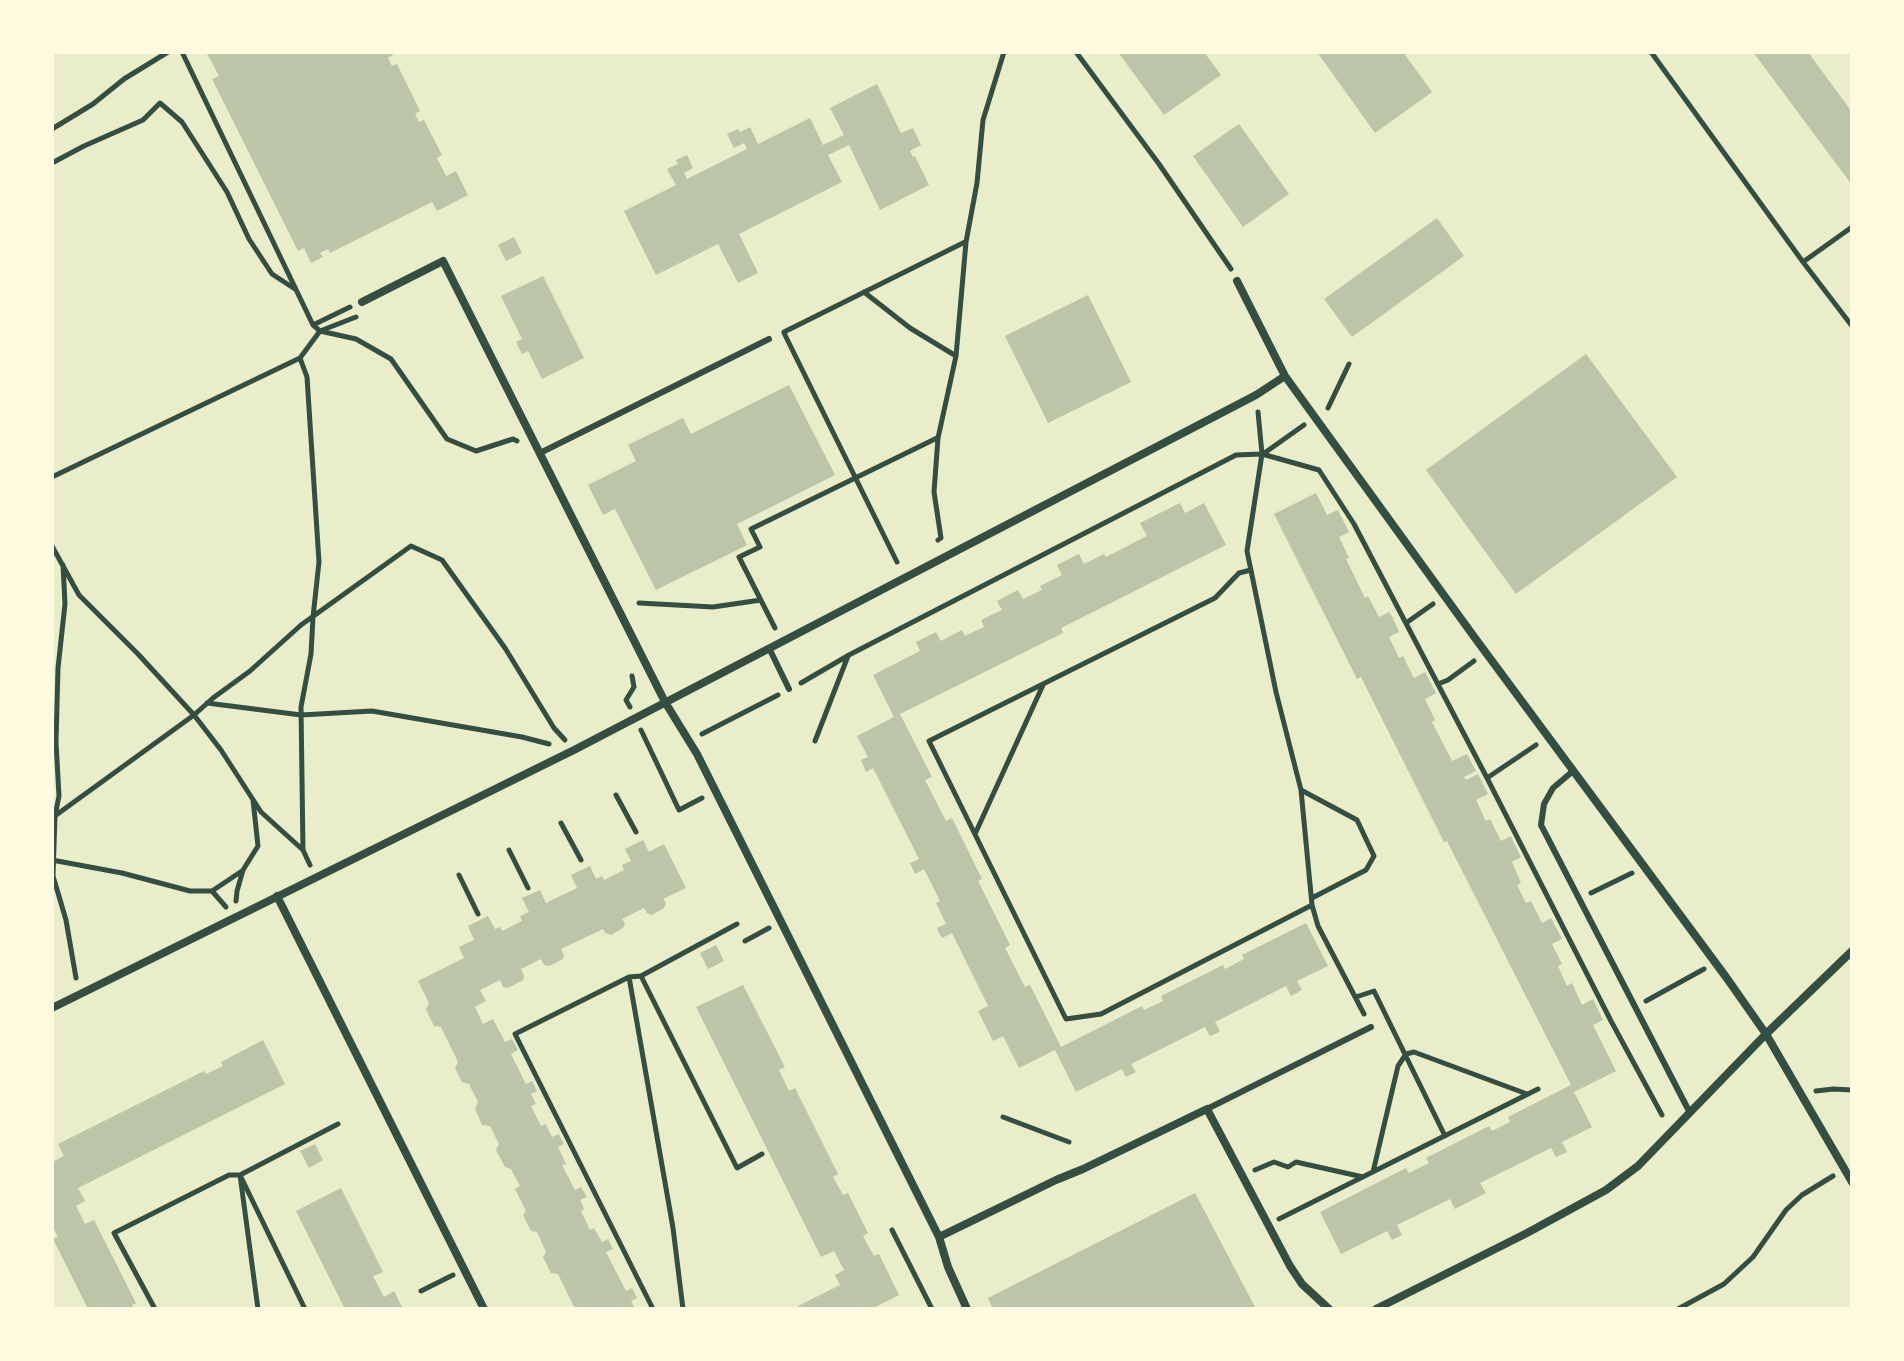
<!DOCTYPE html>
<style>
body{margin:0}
#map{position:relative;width:1904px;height:1361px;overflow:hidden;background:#e9edc9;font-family:"Archivo Narrow",sans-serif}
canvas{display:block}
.frame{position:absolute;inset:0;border:54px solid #fefae0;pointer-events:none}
</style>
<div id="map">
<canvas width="1904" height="1361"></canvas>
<div class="frame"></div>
</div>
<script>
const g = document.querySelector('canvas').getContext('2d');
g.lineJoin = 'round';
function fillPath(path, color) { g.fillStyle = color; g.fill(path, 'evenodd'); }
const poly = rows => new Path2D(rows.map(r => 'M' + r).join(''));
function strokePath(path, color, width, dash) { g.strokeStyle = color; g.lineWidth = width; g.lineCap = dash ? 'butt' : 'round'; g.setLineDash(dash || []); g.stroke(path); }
fillPath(poly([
 [206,52,391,52,393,55,388,58,392,66,397,64,420,111,415,114,419,122,424,120,442,155,437,158,446,176,456,171,468,195,437,211,432,202,330,253,328,249,320,253,323,257,311,263,304,248,298,251,212,79,219,76],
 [1118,52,1204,52,1221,75,1164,115],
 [1317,52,1403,52,1432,92,1375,133],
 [1753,52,1808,52,1824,74,1852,112,1852,185],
 [877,84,901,133,913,128,921,145,910,151,913,157,915,156,929,185,880,210,849,145,828,155,842,182,739,234,758,273,738,283,718,244,656,275,624,211,676,185,667,169,678,164,676,160,687,155,693,168,684,173,687,179,747,149,744,143,734,148,727,134,738,129,740,132,750,127,758,144,810,118,823,145,844,135,830,108],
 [1239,124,1289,194,1243,227,1193,156],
 [1437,218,1464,256,1352,337,1324,299],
 [514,237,522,253,506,261,498,245],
 [543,276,584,358,542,379,528,351,522,354,516,342,522,339,501,296],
 [1088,295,1131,382,1048,423,1005,336],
 [1586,354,1677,477,1516,594,1426,470],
 [789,385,835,475,737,524,747,545,656,590,615,509,603,515,588,485,636,461,628,445,644,437,683,418,691,434],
 [1316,493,1327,515,1338,510,1349,532,1339,537,1349,558,1346,559,1365,598,1368,596,1379,617,1389,612,1392,616,1399,632,1389,637,1399,658,1403,656,1414,678,1425,672,1436,693,1425,699,1435,720,1432,722,1452,761,1467,754,1476,771,1464,777,1466,780,1478,774,1488,794,1476,800,1486,821,1490,819,1501,841,1511,836,1513,841,1521,857,1512,862,1521,883,1517,885,1526,903,1531,901,1542,923,1551,918,1562,939,1552,944,1562,964,1558,966,1567,986,1572,983,1582,1005,1593,999,1603,1020,1593,1025,1616,1071,1574,1092,1592,1127,1562,1142,1567,1152,1556,1157,1551,1148,1480,1183,1486,1193,1455,1209,1450,1199,1397,1225,1402,1235,1392,1240,1387,1231,1341,1254,1320,1212,1406,1168,1409,1173,1429,1163,1426,1158,1489,1126,1492,1131,1510,1122,1508,1117,1571,1085,1447,841,1444,842,1361,677,1357,679,1274,514],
 [1180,503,1185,513,1204,503,1226,545,1061,628,1063,633,900,714,932,777,925,780,946,821,952,818,982,879,978,881,1010,945,1005,948,1025,987,1030,985,1061,1047,1142,1006,1144,1010,1163,1001,1161,996,1223,965,1225,969,1244,959,1242,955,1306,923,1328,966,1297,981,1302,990,1291,996,1286,986,1215,1022,1220,1031,1215,1034,1210,1036,1205,1027,1131,1064,1136,1072,1126,1077,1122,1069,1076,1092,1055,1050,1019,1068,1003,1036,993,1041,978,1011,988,1006,952,933,942,938,939,933,937,928,946,924,936,903,940,901,924,869,915,874,910,863,919,859,873,768,866,772,861,760,868,757,857,736,894,717,873,675,920,651,916,642,936,632,941,641,962,630,965,636,984,627,981,620,1002,610,997,601,1018,590,1023,599,1042,590,1040,586,1062,575,1057,565,1079,554,1084,564,1104,554,1106,557,1147,536,1140,523],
 [643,840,649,852,664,844,686,888,663,899,666,903,664,908,652,915,647,913,644,908,622,919,625,923,623,928,611,935,605,933,603,929,561,949,564,955,563,959,549,966,544,965,541,959,521,969,524,976,523,980,508,988,503,987,500,980,480,990,486,1001,475,1007,483,1024,493,1019,505,1042,512,1039,518,1050,511,1054,526,1084,532,1081,537,1091,531,1094,536,1104,531,1106,541,1126,546,1124,552,1137,559,1134,564,1144,558,1147,566,1164,562,1165,575,1190,581,1187,587,1197,580,1200,584,1209,581,1211,590,1230,594,1228,602,1242,608,1239,613,1249,606,1252,626,1291,632,1288,637,1298,631,1301,635,1309,575,1309,558,1274,551,1273,543,1257,546,1252,537,1232,531,1231,523,1215,526,1211,515,1189,520,1186,511,1169,505,1167,496,1150,499,1144,490,1126,482,1125,475,1109,478,1102,469,1084,462,1082,455,1068,458,1062,441,1027,434,1026,430,1018,426,1009,429,1003,418,981,464,958,459,947,474,940,468,926,488,916,495,929,500,927,502,931,522,921,520,916,529,912,522,898,540,890,546,903,577,888,571,875,590,866,596,879,602,876,604,880,624,870,622,865,631,861,625,849],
 [716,945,724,961,708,969,700,953],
 [743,985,785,1067,779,1070,789,1091,795,1088,838,1174,833,1177,843,1195,848,1193,868,1233,863,1236,874,1256,879,1254,899,1295,871,1309,799,1309,798,1306,840,1285,835,1275,844,1270,834,1251,821,1257,696,1007],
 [263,1040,285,1084,78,1188,85,1201,76,1206,85,1224,94,1220,136,1303,132,1305,134,1309,88,1309,53,1239,58,1237,52,1225,52,1162,64,1156,58,1144,204,1071,206,1074,223,1066,221,1062],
 [315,1144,323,1160,309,1168,300,1151],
 [341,1188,383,1272,373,1276,384,1297,394,1291,403,1309,345,1309,296,1211],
 [1195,1193,1256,1309,993,1309,988,1298]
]), '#bcc5a7');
strokePath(poly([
 [182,52,313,325,320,331,356,339,391,359,447,439,476,451,513,439,517,441],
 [1076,52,1159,164,1231,269],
 [1651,52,1803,262,1852,326],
 [52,129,93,104,124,79,168,52],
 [52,163,84,146,143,120,160,103,182,122,227,192,249,239,272,274,295,289],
 [1803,262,1852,227],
 [864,292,910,328,956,356],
 [313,325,350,307],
 [784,332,965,242],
 [784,333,897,562],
 [300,358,307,377,319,562,313,617,311,654,301,707,303,850,310,865],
 [1328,408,1349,364],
 [1258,412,1262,454,1247,551,1276,692,1301,790,1312,905,1318,926,1364,1014],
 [1263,454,1304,425],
 [52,477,300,358,320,331,356,317],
 [938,540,941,538,934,492,938,438,956,356,966,242,977,183,983,120,1004,52],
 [52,546,79,595,138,654,194,715,221,750,261,812,303,850],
 [63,565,65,604,58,668,56,742,59,796,55,816,53,876,66,920,76,978],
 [1251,570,1239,573,1215,598,929,741,1066,1019,1101,1014,1312,905],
 [639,603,713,607,761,600],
 [1406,623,1433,604],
 [775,628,739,557,760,547,751,529,937,438],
 [801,683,849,655,1236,455,1262,454,1319,470,1354,524,1487,778,1611,1021,1662,1115],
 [1438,684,1448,680,1474,661],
 [207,703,301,715,372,711,522,737,549,744],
 [630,707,626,700,634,687,632,676],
 [641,730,679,810,702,798],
 [702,734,778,695],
 [815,741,848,656],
 [1487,778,1536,745],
 [1301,790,1357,820,1374,856,1366,870,1312,898],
 [616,795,636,832],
 [52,818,194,715,213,698,250,671,301,625,411,546,442,560,505,648,554,728,565,740],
 [561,823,581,860],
 [975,834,1043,685],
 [509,850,528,888],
 [52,860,122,873,190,891,212,891,226,907],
 [459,875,478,914],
 [212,891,242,871],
 [1591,893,1632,873],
 [236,901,237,891,243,870,258,846,253,800],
 [737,924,641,976,737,1168,762,1154],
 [745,941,769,928],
 [641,976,629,977,515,1034,653,1309],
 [629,977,673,1228,683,1309],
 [1356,997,1374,991,1445,1136],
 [1646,1001,1704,969],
 [1816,1091,1833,1089,1852,1090],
 [1003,1117,1069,1142],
 [1255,1170,1274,1162,1288,1167,1296,1162,1363,1177],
 [1373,1172,1398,1066,1406,1054,1414,1052,1527,1094],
 [1279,1219,1538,1089],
 [892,1230,932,1309],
 [421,1291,453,1275],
 [155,1309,114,1233,229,1175,240,1175,258,1309],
 [305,1309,240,1175,338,1124],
 [1678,1309,1724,1284,1753,1257,1786,1210,1802,1195,1833,1176]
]), '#344e41', 5);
strokePath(poly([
 [540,453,769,339],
 [769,648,789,689],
 [1573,771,1553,788,1544,804,1541,825,1690,1113],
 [1207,1109,1371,1027]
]), '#344e41', 6);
strokePath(poly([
 [1237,281,1285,376,1475,638,1726,977,1766,1034,1852,1182],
 [362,302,443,261,665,702,697,754,939,1237,948,1267,967,1309],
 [277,896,484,1309],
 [52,1008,574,750,1256,395,1285,376],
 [939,1237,1056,1180,1083,1169,1207,1109,1290,1266,1302,1284,1329,1309],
 [1376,1309,1527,1233,1606,1190,1638,1166,1766,1034,1852,951]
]), '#344e41', 8);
</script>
